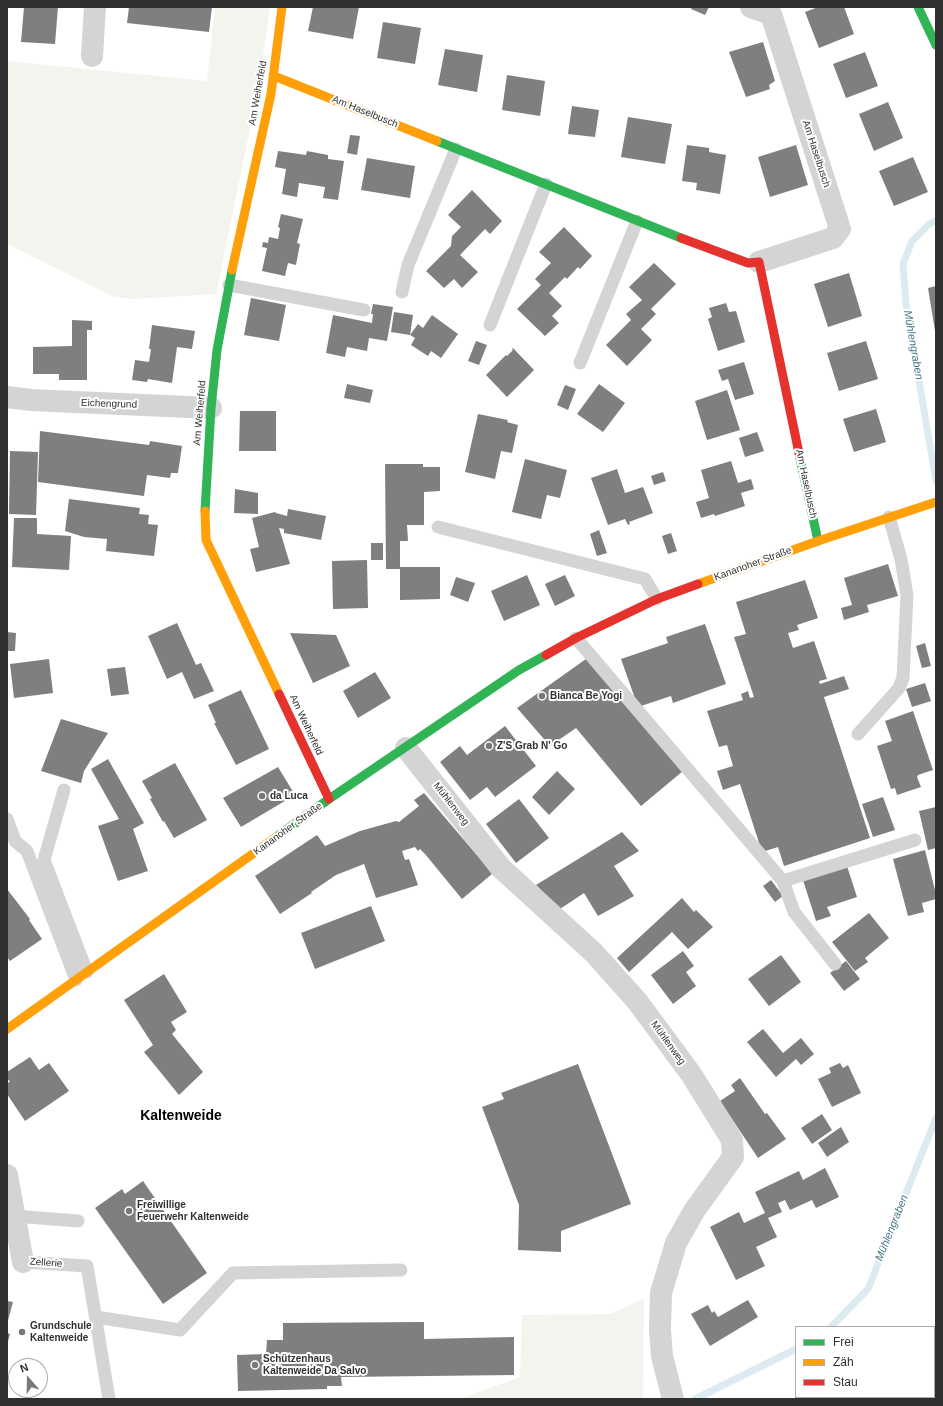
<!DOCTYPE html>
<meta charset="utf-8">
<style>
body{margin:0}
#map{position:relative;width:943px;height:1406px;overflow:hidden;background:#fff;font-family:Arial,sans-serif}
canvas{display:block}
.frame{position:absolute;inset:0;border:8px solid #303030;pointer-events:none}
.legend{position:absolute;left:795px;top:1326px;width:140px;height:72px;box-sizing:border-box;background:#fff;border:1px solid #acacac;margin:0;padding:5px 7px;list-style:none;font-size:12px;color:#303030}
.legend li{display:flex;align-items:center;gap:8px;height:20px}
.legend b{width:20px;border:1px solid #acacac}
.north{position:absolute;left:8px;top:1358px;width:40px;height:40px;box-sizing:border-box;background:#fff;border:1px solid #acacac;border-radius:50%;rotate:340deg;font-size:11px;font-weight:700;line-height:16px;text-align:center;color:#303030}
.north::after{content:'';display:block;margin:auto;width:14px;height:18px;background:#787878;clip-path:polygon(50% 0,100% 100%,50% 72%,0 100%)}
</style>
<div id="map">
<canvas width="943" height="1406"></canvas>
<div class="frame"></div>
<ul class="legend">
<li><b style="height:5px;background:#30b455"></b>Frei</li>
<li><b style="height:5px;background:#ff9f0a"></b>Zäh</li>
<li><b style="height:5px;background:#e5322d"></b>Stau</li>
</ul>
<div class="north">N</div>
</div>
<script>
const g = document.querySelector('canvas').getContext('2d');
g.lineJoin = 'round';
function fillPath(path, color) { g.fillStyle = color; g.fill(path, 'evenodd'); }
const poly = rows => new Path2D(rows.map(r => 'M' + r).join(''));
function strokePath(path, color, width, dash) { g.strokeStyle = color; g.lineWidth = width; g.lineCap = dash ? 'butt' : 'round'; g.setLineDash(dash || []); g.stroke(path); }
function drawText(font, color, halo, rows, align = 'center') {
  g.font = font + ' Arial,sans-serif'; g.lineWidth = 4; g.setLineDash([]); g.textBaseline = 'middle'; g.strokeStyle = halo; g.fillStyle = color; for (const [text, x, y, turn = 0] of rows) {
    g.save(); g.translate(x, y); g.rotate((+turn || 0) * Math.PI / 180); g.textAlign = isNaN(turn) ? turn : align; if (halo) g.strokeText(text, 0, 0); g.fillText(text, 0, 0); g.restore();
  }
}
fillPath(poly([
 [215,7,270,7,259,85,216,294,134,299,114,297,7,244,7,61,207,81],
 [644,1298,643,1399,459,1399,520,1377,522,1315,611,1314]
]), '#f2f5ed');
strokePath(poly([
 [936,221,928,225,912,241,903,264,906,304,936,481],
 [831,1327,868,1289,936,1118],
 [695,1399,796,1349]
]), '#dbebf0', 7);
fillPath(poly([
 [24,7,58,7,55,44,21,42],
 [129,7,212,7,209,32,127,23],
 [313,7,359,7,353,39,308,31],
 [692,7,709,7,705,15,691,9],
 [818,7,844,7,854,34,819,48,805,12],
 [383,22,421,28,415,64,377,58],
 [763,42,775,81,769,85,770,89,746,97,729,52],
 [445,49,483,55,477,92,438,85],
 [865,52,878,86,846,98,833,64],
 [507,75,545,81,540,116,502,110],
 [888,102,903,138,874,151,859,114],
 [572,106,599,110,595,137,568,134],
 [628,117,672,124,665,164,621,157],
 [350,135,360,136,357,155,347,153],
 [687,145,709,148,709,152,726,155,720,194,696,190,697,183,682,181],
 [796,145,808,185,770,197,758,157],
 [278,151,306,155,307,151,328,155,328,159,344,161,338,200,323,198,325,187,299,183,297,197,282,194,286,169,275,167],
 [913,157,928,192,894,206,879,171],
 [367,158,415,166,410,198,361,190],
 [472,190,502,221,490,234,485,229,460,255,478,272,462,288,454,279,444,288,426,271,451,246,452,236,461,227,448,215],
 [281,214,303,219,297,243,300,244,296,265,288,263,285,276,262,271,267,248,262,247,263,242,268,243,269,237,278,239,280,228,278,227],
 [564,227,592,256,580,269,578,267,567,279,565,277,549,293,562,306,552,316,559,323,545,336,517,309,541,285,535,279,551,263,539,252],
 [654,263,676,284,651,309,656,314,641,329,652,340,627,366,606,345,631,320,626,314,642,300,629,287],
 [849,273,862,316,828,327,814,284],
 [936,286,936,331,935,331,928,288],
 [251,298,286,305,279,341,244,335],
 [726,303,729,312,736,311,745,342,718,351,708,319,712,317,709,308],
 [373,304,393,307,387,341,369,338,367,351,347,347,345,357,326,353,333,315,372,323,373,314,371,314],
 [394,312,413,315,410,335,391,332],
 [432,315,458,334,441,358,431,351,428,356,411,345,415,338,410,335,418,324,423,328],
 [72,320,92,321,92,330,87,330,87,380,59,380,59,374,33,374,33,347,72,346],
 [152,325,195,331,192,349,177,347,172,383,148,379,147,382,132,380,135,360,149,362,151,349,149,349],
 [476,341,487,345,479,365,468,361],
 [866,341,878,379,839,391,827,353],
 [513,348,534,370,507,397,486,375,506,355,507,356,513,350,512,349],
 [744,362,754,394,735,400,728,379,722,381,718,370],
 [347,384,373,390,370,403,344,398],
 [599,384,625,403,603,432,577,414],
 [565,385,576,389,568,410,557,405],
 [727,390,740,430,707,440,695,401],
 [876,409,886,442,854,452,843,419],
 [240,411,276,411,276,451,239,451],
 [478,414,508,420,507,422,518,425,512,453,501,451,495,479,465,472],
 [40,431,149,445,150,441,182,446,178,473,171,473,170,478,147,475,144,496,38,482],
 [757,432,764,451,745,457,739,438],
 [10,451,38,452,36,515,9,514],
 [525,459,567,470,560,498,547,495,541,519,512,512],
 [731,461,738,483,751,479,754,489,741,493,745,506,715,516,714,514,701,518,696,502,709,498,701,470],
 [385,464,423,464,423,467,440,467,440,491,424,492,424,525,407,525,408,541,400,541,400,567,440,567,440,599,400,600,400,569,386,569],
 [617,469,625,493,643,487,653,513,629,522,630,524,628,525,625,519,608,525,591,478],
 [663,472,666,481,654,485,651,476],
 [235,489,258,493,258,514,234,513],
 [69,499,140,508,139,514,149,515,148,524,158,525,154,556,106,551,107,539,84,537,65,531],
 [288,509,326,516,321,540,284,533,284,529,279,528,290,564,256,572,250,549,259,547,252,518,275,512,276,513,287,516],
 [14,518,37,518,37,534,71,536,69,570,12,567],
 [599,530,607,553,597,556,590,534],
 [671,533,677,551,668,554,662,536],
 [371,543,383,543,383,560,371,560],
 [367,560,368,608,333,609,332,561],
 [888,564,898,596,867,605,869,612,844,620,841,608,852,605,844,578],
 [527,575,540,605,504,621,491,591],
 [565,575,575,596,555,606,545,584],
 [456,577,475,583,468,602,450,595],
 [805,580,818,618,797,625,799,630,788,633,793,648,814,641,827,679,819,681,820,684,844,676,849,689,824,697,870,838,784,866,778,847,762,852,740,784,723,790,717,771,733,766,727,745,719,747,707,711,743,700,741,694,748,691,750,698,754,697,734,637,746,634,736,602],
 [177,623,196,665,201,663,214,691,194,699,182,672,167,679,148,636],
 [705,624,726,684,673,703,671,696,638,707,621,659,668,643,666,637],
 [7,632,16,633,15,651,7,651],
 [290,633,336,635,350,666,313,683],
 [925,643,931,666,922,668,916,646],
 [49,659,53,693,14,698,10,664],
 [586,659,683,771,641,806,576,728,550,746,517,708],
 [125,667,129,694,111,696,107,669],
 [375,672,391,698,358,718,343,691],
 [925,683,931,701,912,707,906,689],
 [241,690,269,749,236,765,214,723,216,723,208,705],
 [913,711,933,770,918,775,917,777,921,787,897,795,895,788,891,789,877,746,892,741,885,721],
 [61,719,108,733,84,771,81,783,41,771],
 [505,726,536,766,495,797,487,787,470,800,440,762,460,746,467,755],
 [108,759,144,823,133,829,148,871,118,881,98,826,119,819,91,769],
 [175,763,207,820,174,838,164,821,163,822,150,799,152,798,142,781],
 [278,767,295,795,241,827,223,798],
 [557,771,575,789,549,815,532,797],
 [424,793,482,861,492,874,462,899,425,854,420,849,418,851,415,847,402,851,405,860,409,859,418,885,376,898,364,864,336,875,311,892,312,893,280,914,255,876,317,835,325,846,360,831,396,821,399,822,419,806,414,800],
 [883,797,895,830,873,837,862,804],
 [519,799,549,838,516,863,486,824],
 [936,807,936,848,928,850,919,811],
 [622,832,639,851,614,866,634,896,598,916,584,893,560,909,536,885],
 [925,850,936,894,936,899,922,903,924,912,908,916,893,859],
 [847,866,857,897,827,907,831,916,816,921,803,880],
 [771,880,783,896,775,902,763,886],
 [7,889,30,919,29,920,42,939,10,961,7,957],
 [682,898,694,912,696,910,713,927,688,949,672,932,629,972,617,958],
 [371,906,385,941,315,969,301,933],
 [869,913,889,938,865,958,868,962,855,971,832,942],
 [683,951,694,966,686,972,696,986,673,1004,651,975],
 [781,955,801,982,769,1006,748,979],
 [846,961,860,979,844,991,830,973],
 [164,974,187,1012,171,1022,176,1030,172,1034,203,1072,179,1095,144,1052,153,1045,124,1000],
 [763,1029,783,1053,801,1038,814,1054,801,1065,796,1059,776,1077,747,1042],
 [30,1057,39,1070,49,1063,69,1091,25,1121,7,1094,7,1083,10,1082,7,1078,7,1072],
 [840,1063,843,1068,848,1065,861,1093,832,1107,818,1079,831,1073,829,1068],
 [578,1064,631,1204,561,1231,561,1252,518,1250,519,1205,482,1107,504,1099,501,1093],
 [740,1078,765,1114,767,1113,786,1139,758,1158,720,1101,735,1091,731,1085],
 [822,1114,832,1130,812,1144,801,1128],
 [841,1127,849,1142,827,1157,818,1143],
 [825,1168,839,1197,816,1208,812,1200,790,1210,785,1200,778,1203,782,1212,768,1218,777,1237,756,1247,765,1266,736,1280,710,1227,739,1212,744,1223,765,1213,755,1192,799,1171,803,1180],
 [143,1181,207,1273,163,1304,95,1208,122,1189,125,1194],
 [748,1300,758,1317,710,1346,691,1314,708,1305,712,1313,714,1311,718,1317],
 [7,1301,13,1302,7,1324],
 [424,1322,424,1339,514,1337,514,1375,341,1377,342,1386,327,1386,327,1389,238,1391,237,1355,266,1354,267,1340,283,1340,283,1323],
 [7,1333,10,1334,7,1345]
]), '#7f7f7f');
strokePath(poly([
 [229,285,364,310],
 [402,292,408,265,456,149],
 [490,325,546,184],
 [580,363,637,221],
 [438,527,645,579,657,599],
 [576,638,783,881,794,912,835,964],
 [858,734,899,688,903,678,907,595,901,559,889,517],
 [64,790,44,860,87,972],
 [7,819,15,841,27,851,76,980],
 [783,881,915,840],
 [14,1216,78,1221],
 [23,1262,87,1266,109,1399],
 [96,1317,180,1330,233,1273,401,1270]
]), '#d4d4d4', 13);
strokePath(poly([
 [751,7,771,14,840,229,833,238,759,262],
 [92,56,95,7],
 [7,397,31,400,211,408],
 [406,748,501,868,594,953,637,1001,691,1074,732,1140,733,1157,694,1211,676,1243,661,1293,660,1330,662,1356,673,1399],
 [7,1175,23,1262]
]), '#d4d4d4', 22);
strokePath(poly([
 [918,7,936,45],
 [437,141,681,238],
 [800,458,818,541],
 [205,511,211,408,217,350,232,270],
 [275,838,329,799,519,670,546,655]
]), '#30b455', 9);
strokePath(poly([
 [274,76,437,141],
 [232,270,271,94,282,7],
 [205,511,206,540,279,694],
 [698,584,818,541,936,502],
 [7,1029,275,838]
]), '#ff9f0a', 9);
strokePath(poly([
 [681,238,748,263,759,262,800,458],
 [546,655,576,638,657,599,698,584],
 [279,694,329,799]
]), '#e5322d', 9);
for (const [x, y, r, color] of [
 [542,696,4,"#787878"],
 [489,746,4,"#787878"],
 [262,796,4,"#787878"],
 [129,1211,4,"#787878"],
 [22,1332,4,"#787878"],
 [255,1365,4,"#787878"]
]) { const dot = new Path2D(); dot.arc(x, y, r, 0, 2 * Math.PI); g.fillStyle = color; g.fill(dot); strokePath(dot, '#fff', 1.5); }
drawText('10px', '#303030', '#fff', [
 ["Am Weiherfeld",258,93,-80],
 ["Am Haselbusch",365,112,22],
 ["Am Haselbusch",816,154,72],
 ["Eichengrund",109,404,2],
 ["Am Weiherfeld",200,413,-85],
 ["Am Haselbusch",806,484,78],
 ["Kananoher Straße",753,564,-20],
 ["Am Weiherfeld",306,725,65],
 ["Mühlenweg",451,804,52],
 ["Kananoher Straße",288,829,-36],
 ["Mühlenweg",668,1043,54],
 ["Zellerie",46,1263,4]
]);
drawText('bold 10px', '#303030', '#fff', [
 ["Bianca Be Yogi",550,696],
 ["Z'S Grab N' Go",497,746],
 ["da Luca",270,796],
 ["Freiwillige",137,1205],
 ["Feuerwehr Kaltenweide",137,1217],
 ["Grundschule",30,1326],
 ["Kaltenweide",30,1338],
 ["Schützenhaus",263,1359],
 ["Kaltenweide Da Salvo",263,1371]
], 'left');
drawText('italic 11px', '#43788c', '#fff', [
 ["Mühlengraben",913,345,80],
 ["Mühlengraben",892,1228,-68]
]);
drawText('bold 14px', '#000', '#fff', [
 ["Kaltenweide",181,1116]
]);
</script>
